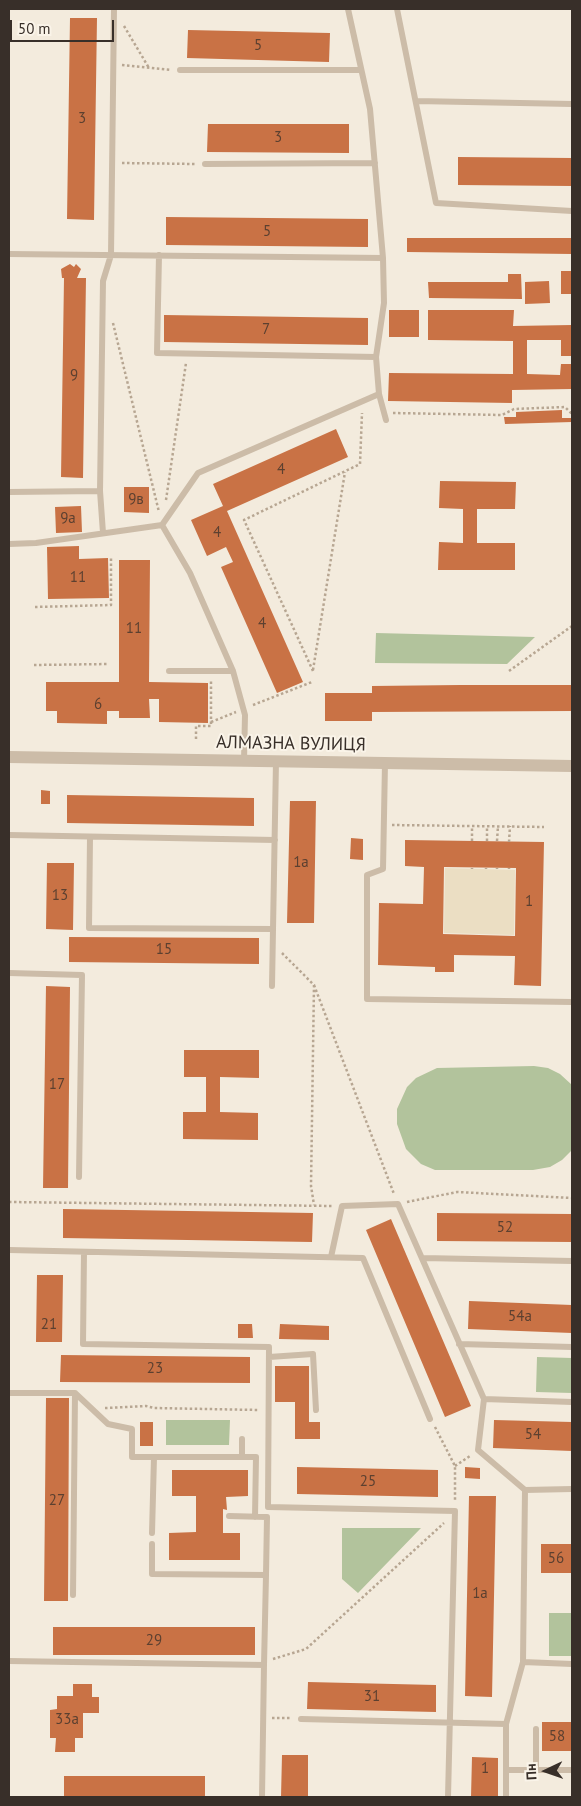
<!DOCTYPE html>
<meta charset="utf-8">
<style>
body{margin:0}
#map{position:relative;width:581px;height:1806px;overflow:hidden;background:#f3ebdd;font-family:"PT Sans",sans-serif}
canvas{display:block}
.frame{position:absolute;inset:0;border:10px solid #382f29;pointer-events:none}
.north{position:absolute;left:521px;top:1746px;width:50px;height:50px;-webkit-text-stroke:4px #faf4e9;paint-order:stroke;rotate:267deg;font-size:14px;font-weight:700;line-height:20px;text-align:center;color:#382f29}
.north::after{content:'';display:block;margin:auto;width:18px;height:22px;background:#382f29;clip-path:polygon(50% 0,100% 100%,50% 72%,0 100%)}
.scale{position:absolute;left:10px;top:20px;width:104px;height:22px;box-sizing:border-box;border:2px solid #382f29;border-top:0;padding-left:6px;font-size:15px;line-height:18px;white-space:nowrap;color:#382f29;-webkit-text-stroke:4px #faf4e9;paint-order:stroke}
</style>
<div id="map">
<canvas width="581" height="1806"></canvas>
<div class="frame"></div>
<div class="north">Пн</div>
<div class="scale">50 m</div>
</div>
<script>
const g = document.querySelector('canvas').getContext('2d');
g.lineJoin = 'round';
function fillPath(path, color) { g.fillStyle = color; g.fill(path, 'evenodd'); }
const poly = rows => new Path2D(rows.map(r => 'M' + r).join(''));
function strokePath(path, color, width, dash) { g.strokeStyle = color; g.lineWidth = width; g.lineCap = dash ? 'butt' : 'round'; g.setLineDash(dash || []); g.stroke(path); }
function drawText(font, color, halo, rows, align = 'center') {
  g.font = font + ' "PT Sans",sans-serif'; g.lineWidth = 4; g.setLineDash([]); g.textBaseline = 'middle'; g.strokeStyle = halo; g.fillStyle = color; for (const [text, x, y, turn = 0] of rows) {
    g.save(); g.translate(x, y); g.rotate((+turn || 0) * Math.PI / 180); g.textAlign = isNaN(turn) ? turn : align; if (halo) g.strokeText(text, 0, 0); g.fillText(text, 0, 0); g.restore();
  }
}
fillPath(poly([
 [376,633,535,637,507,664,375,663],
 [534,1066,548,1068,560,1074,572,1085,572,1150,562,1160,550,1167,533,1170,435,1170,421,1164,406,1149,397,1124,397,1109,407,1087,416,1078,437,1068],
 [537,1357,572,1358,572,1393,536,1392],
 [166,1420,230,1420,229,1445,166,1445],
 [342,1528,421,1528,358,1593,342,1579],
 [549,1613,572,1613,572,1656,549,1656]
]), '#b2c39c');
fillPath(poly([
 [445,868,515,870,514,935,444,933]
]), '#ebdec3');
fillPath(poly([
 [70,18,97,18,94,220,67,219],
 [188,30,330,33,329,62,187,58],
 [208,124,349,124,349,153,207,152],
 [458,157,572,158,572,186,458,185],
 [166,217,368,219,368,247,166,245],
 [407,238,572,238,572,254,407,252],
 [70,264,74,267,76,264,81,269,77,278,86,278,83,478,61,477,64,278,62,278,61,269],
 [561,271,572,271,572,294,561,294],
 [508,274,521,274,522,299,429,298,428,282,508,282],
 [549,281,550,303,525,304,525,282],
 [389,310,419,310,419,337,389,337],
 [428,310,514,310,513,326,572,325,572,356,561,356,561,340,527,340,527,374,560,375,561,364,572,364,572,389,512,390,512,403,388,401,389,373,513,374,513,341,428,340],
 [164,315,368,318,368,345,164,342],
 [562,410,562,418,572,418,572,422,505,424,504,417,516,417,516,412],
 [336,429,348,457,227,511,303,682,277,693,221,567,233,562,226,547,207,556,191,520,223,506,213,484],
 [440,481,516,482,515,509,477,509,477,543,515,543,515,570,438,570,439,542,463,543,463,509,439,508],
 [124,487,149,487,149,513,124,512],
 [81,506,82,532,56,533,55,507],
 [79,546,79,559,108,558,109,598,48,599,47,547],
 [119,560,150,560,149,682,208,683,208,723,159,722,159,699,149,699,150,718,119,718,119,711,107,711,107,724,57,723,57,711,46,711,46,682,119,682],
 [460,685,572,685,572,711,372,712,372,721,325,721,325,693,372,693,372,686],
 [41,790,50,791,50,804,41,804],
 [67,795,254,798,254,826,67,823],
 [290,801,316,801,314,923,287,923],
 [351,838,363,839,363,860,350,859],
 [405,840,544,842,541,986,514,985,515,956,454,955,454,972,435,972,435,967,378,965,379,903,423,904,424,867,405,866],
 [444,867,516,868,515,936,443,934],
 [47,863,74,863,73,930,46,929],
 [69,937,259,938,259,964,69,962],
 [46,986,70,987,68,1188,43,1188],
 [184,1050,259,1050,259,1078,220,1077,220,1112,258,1113,258,1140,183,1139,183,1112,206,1112,206,1077,184,1077],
 [63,1209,313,1213,312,1242,63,1238],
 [437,1213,572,1214,572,1242,437,1241],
 [391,1219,471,1406,445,1417,366,1230],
 [37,1275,63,1275,62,1342,36,1342],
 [469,1301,572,1305,572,1333,468,1329],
 [238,1324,252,1324,253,1338,238,1338],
 [280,1324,329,1326,329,1340,279,1339],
 [61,1355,250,1357,250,1383,60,1382],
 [275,1366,309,1366,309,1422,320,1422,320,1439,295,1439,295,1402,275,1402],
 [46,1398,69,1398,68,1601,44,1601],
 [494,1420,572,1422,572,1451,493,1448],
 [140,1422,153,1422,153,1446,140,1446],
 [297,1467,438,1470,438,1497,297,1494],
 [465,1467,480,1468,480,1479,465,1478],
 [172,1470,248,1470,248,1496,226,1497,227,1510,223,1509,223,1533,240,1533,240,1560,169,1560,169,1533,196,1532,196,1496,172,1496],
 [469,1496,496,1496,492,1697,465,1696],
 [541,1544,572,1544,572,1573,541,1573],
 [53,1627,255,1627,255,1655,53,1655],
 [308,1682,436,1685,436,1712,307,1709],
 [73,1684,92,1684,92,1697,99,1697,99,1713,83,1713,83,1738,75,1738,75,1752,55,1752,56,1738,50,1738,50,1710,57,1709,57,1696,73,1696],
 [542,1722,572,1722,572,1751,542,1751],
 [282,1755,308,1755,308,1797,281,1797],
 [472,1757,498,1758,498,1797,471,1797],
 [64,1776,205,1776,205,1797,64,1797]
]), '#c97245');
strokePath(poly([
 [124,26,149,68],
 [122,65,171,70],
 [122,163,196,164],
 [113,323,159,512],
 [393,413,502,415,514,409,565,407,572,414],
 [166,500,186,363],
 [35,607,111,605,111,557],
 [34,665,109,664],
 [313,670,345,472],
 [313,671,244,520,360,464,362,413],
 [509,671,572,626],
 [253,705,312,682],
 [211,722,236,712],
 [196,739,196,726,211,726,211,680],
 [392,825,544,827],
 [472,841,472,826],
 [487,841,487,826],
 [497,841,498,826],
 [509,842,510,826],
 [472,868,472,869],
 [497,868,497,869],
 [486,869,486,868],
 [509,869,509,868],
 [282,953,314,985,311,1186,314,1205],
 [314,985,394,1194],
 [9,1202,333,1206],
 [407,1202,457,1192,572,1198],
 [105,1408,146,1406,154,1408,259,1410],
 [435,1427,455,1466,455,1501],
 [455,1466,470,1456],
 [273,1659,306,1649,444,1523],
 [272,1718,291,1718]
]), '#b7a692', 2.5, [2.5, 2.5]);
strokePath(poly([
 [397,9,436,203,572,211],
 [180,70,360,70],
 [416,101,572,104],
 [205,164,375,163],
 [9,254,383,258],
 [159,255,157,353,376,357],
 [379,394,386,420],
 [100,491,103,533],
 [9,492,100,491,103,281,111,255,114,9],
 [162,525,190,573,233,671,245,715,244,761],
 [9,544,36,543,162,525,198,473,379,394,376,357,384,303,383,258,370,109,348,9],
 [169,671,233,671],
 [385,763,383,869,367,875,367,999,572,1002],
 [9,835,275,840],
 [90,837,89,928,273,929],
 [9,973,82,975,79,1177],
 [272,986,276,761],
 [9,1250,363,1258,430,1419],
 [84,1252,83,1344,269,1347,268,1507,455,1511,448,1797],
 [331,1257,342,1206,398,1204,484,1399,478,1450,525,1490,523,1662,506,1724,506,1797],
 [423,1258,572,1261],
 [459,1344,572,1347],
 [269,1357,313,1354,316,1410],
 [9,1393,75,1393,108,1424,132,1429,132,1457,154,1457],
 [484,1399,572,1402],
 [242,1457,242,1439],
 [525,1490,572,1489],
 [152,1533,154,1457,256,1457,255,1517],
 [152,1544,152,1574,266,1575,267,1517,229,1516],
 [73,1595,75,1393],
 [9,1661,264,1665,262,1797],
 [523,1662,572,1664],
 [264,1665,266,1575],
 [301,1719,506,1724],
 [536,1729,536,1770],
 [506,1770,572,1770]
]), '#ccbca8', 6);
strokePath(poly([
 [9,757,572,766]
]), '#ccbca8', 12);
drawText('15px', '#5c4030', null, [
 ["5",258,46],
 ["3",82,119],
 ["3",278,138],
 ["5",267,232],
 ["7",266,330],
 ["9",74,376],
 ["4",281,470],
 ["9в",136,500],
 ["9а",68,519],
 ["4",217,533],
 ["11",78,578],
 ["4",262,624],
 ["11",134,629],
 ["6",98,705],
 ["1а",301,863],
 ["13",60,896],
 ["1",529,902],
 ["15",164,950],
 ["17",57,1085],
 ["52",505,1228],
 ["54а",520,1317],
 ["21",49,1325],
 ["23",155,1369],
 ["54",533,1435],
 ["25",368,1482],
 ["27",57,1501],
 ["56",556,1559],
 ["1а",480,1594],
 ["29",154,1641],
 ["31",372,1697],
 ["33а",67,1720],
 ["58",557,1737],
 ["1",485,1769]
]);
drawText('18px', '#382f29', '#faf4e9', [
 ["АЛМАЗНА ВУЛИЦЯ",291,744,1]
]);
</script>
